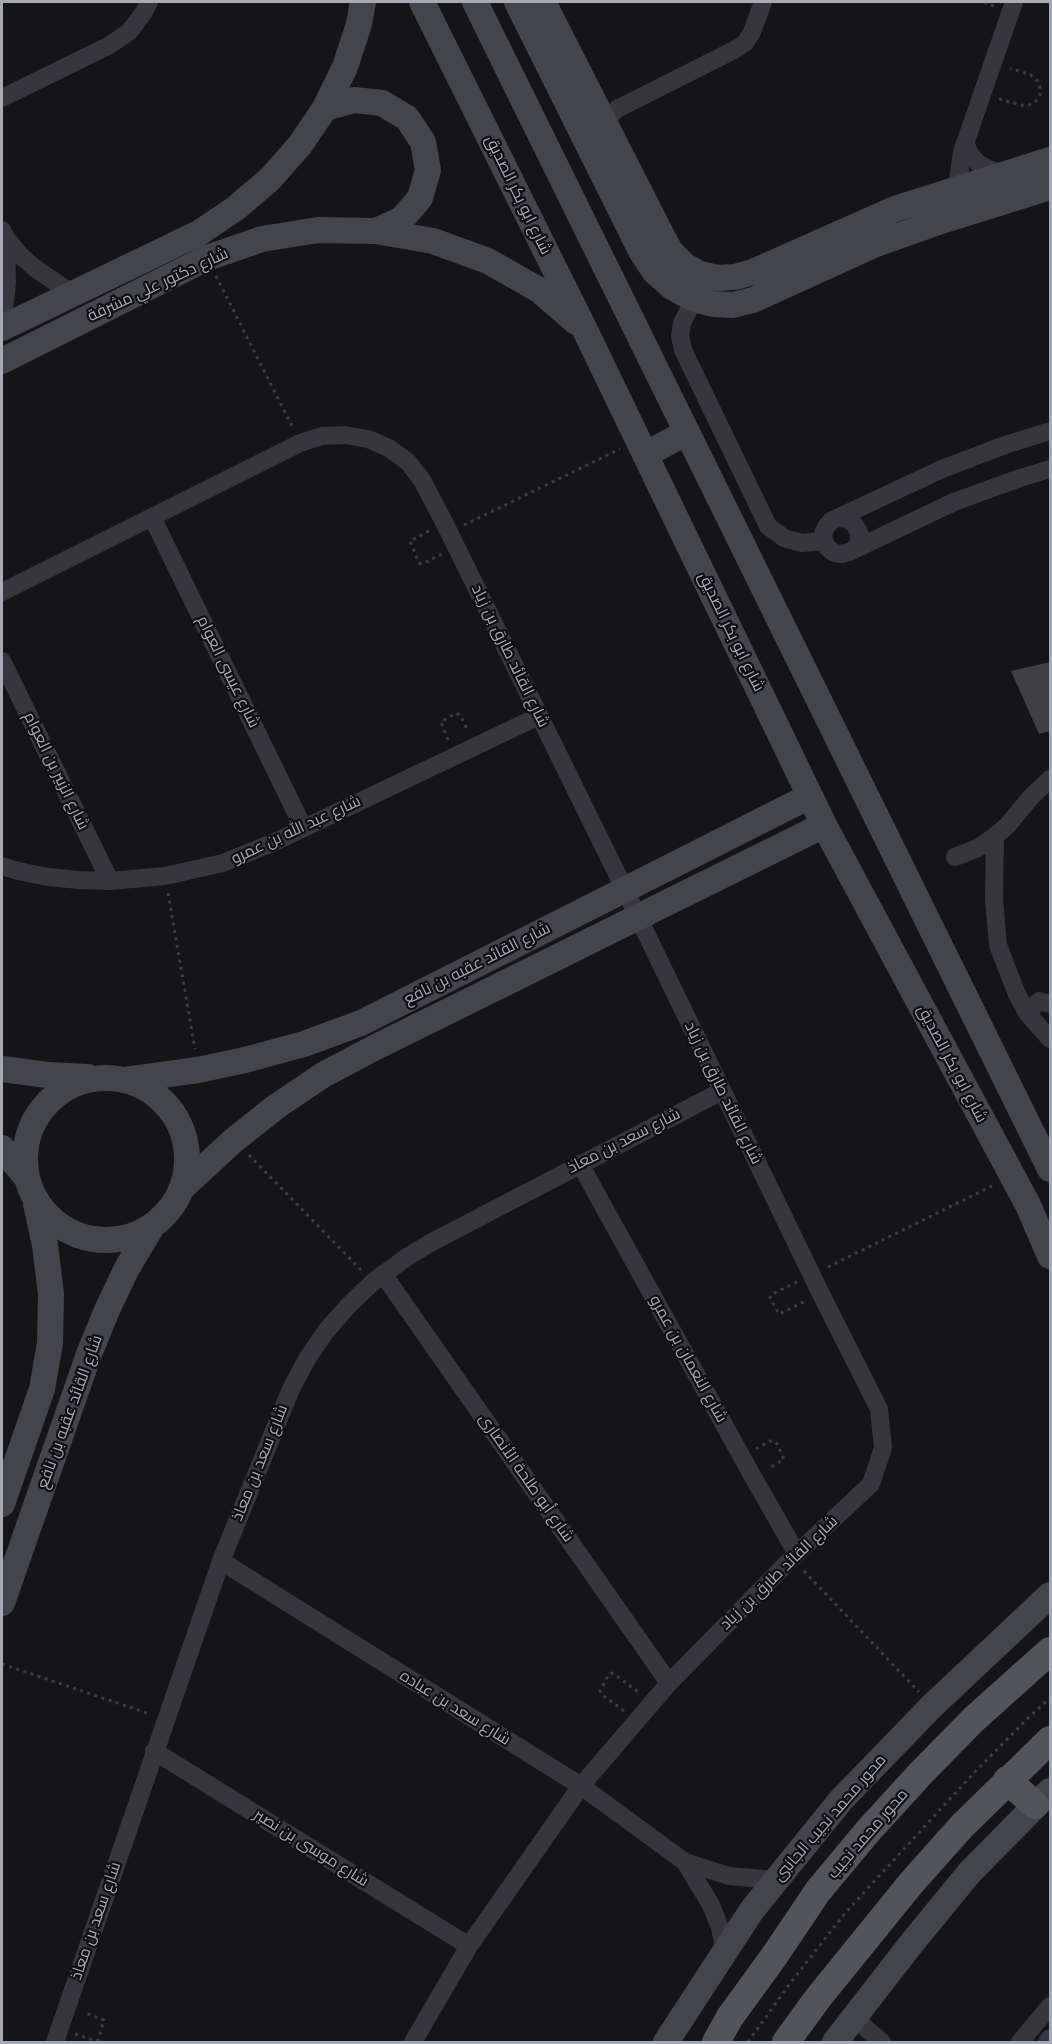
<!DOCTYPE html>
<meta charset="utf-8">
<style>
body{margin:0}
#map{position:relative;width:1052px;height:2044px;overflow:hidden;background:#151517;font-family:"Noto Sans",sans-serif}
canvas{display:block}
.frame{position:absolute;inset:0;border:3px solid #a6aab7;pointer-events:none}
</style>
<div id="map">
<canvas width="1052" height="2044"></canvas>
<div class="frame"></div>
</div>
<script>
const g = document.querySelector('canvas').getContext('2d');
g.lineJoin = 'round';
function fillPath(path, color) { g.fillStyle = color; g.fill(path, 'evenodd'); }
const poly = rows => new Path2D(rows.map(r => 'M' + r).join(''));
function strokePath(path, color, width, dash) { g.strokeStyle = color; g.lineWidth = width; g.lineCap = dash ? 'butt' : 'round'; g.setLineDash(dash || []); g.stroke(path); }
function drawText(font, color, halo, rows, align = 'center') {
  g.font = font + ' "Noto Sans",Cairo,sans-serif'; g.lineWidth = 4.5; g.setLineDash([]); g.textBaseline = 'middle'; g.strokeStyle = halo; g.fillStyle = color; for (const [text, x, y, turn = 0] of rows) {
    g.save(); g.translate(x, y); g.rotate((+turn || 0) * Math.PI / 180); g.textAlign = isNaN(turn) ? turn : align; if (halo) g.strokeText(text, 0, 0); g.fillText(text, 0, 0); g.restore();
  }
}
fillPath(poly([
 [1050,662,1050,731,1039,734,1011,671]
]), '#3f3f44');
strokePath(poly([
 [984,2,996,7],
 [999,99,1021,105,1029,105,1036,101,1040,95,1040,87,1037,80,1031,75,1010,68],
 [216,276,293,428],
 [464,525,620,449],
 [429,531,410,541,419,563,422,564,442,554],
 [448,740,441,722,456,713,460,715,468,731],
 [168,893,195,1049],
 [249,1155,361,1270],
 [828,1267,994,1185],
 [797,1282,772,1294,770,1298,779,1314,806,1301],
 [756,1449,770,1441,774,1441,777,1444,784,1459,768,1469],
 [804,1571,919,1692],
 [2,1664,150,1714],
 [624,1711,601,1694,600,1691,608,1676,611,1673,614,1674,638,1692],
 [75,2034,96,2041,98,2040,104,2020,83,2012],
 [748,2042,788,1986,846,1912,972,1775,1029,1717,1050,1698]
]), '#3c3d43', 3, [3, 4.5]);
strokePath(poly([
 [2,98,110,45,130,31,144,12,149,2],
 [604,122,617,109,734,50,745,43,752,32,763,2],
 [965,143,970,154,978,163,988,169,1007,175],
 [957,189,962,152,1014,2],
 [2,230,6,238,20,255,36,269,73,294],
 [694,299,682,323,680,336,683,350,768,526,784,538,802,543,824,541],
 [2,328,7,283,6,238],
 [1050,431,1005,445,942,469,831,521,826,527,823,534,824,541,828,548,834,553,842,554,849,552,954,502,1020,478,1050,469],
 [152,517,303,827],
 [838,518,847,519,854,524,859,532,859,541,855,549],
 [2,592,300,443,322,436,345,435,368,439,389,448,408,462,422,480,445,524,625,890,821,1294,879,1409,883,1448,871,1484,792,1558,669,1683,581,1786,469,1946,413,2042],
 [2,661,110,881],
 [995,836,994,900,998,945,1016,992,1027,1013,1050,1039],
 [955,857,978,848,995,836,1007,826,1031,797,1050,779],
 [2,866,18,871,48,877,79,880,110,881,165,876,223,863,277,841,539,716],
 [1027,1013,1039,1001,1050,1004],
 [580,1164,753,1477,797,1554],
 [383,1274,669,1683],
 [221,1561,581,1786,685,1862,729,1876,776,1880],
 [154,1751,469,1946],
 [685,1862,711,1905,720,1928,725,1952],
 [854,2018,882,2042],
 [55,2042,221,1561,291,1389,307,1359,326,1331,348,1306,373,1282,407,1257,432,1242,722,1091],
 [1020,2042,1050,2006],
 [1047,2042,1050,2038]
]), '#36363c', 18);
strokePath(poly([
 [422,2,584,328,824,825,1028,1205,1050,1256],
 [475,2,1050,1169],
 [517,2,641,251,654,271,672,287,694,299,713,304,733,305,753,300,876,244,941,221,1050,187],
 [543,2,662,236,671,252,684,265,700,274,717,278,735,277,753,272,895,209,1050,160],
 [325,108,354,100,382,103,407,118,423,142,428,170,420,198,402,219,376,231],
 [2,328,199,233,236,208,270,179,300,145,325,108,345,67,359,24,363,2],
 [2,361,207,258,262,239,318,230,376,231,433,241,488,261,539,290,576,322],
 [645,455,687,432],
 [2,1069,48,1075,88,1077],
 '25 1159a81 81 0 1 1 162 0a81 81 0 1 1-162 0Z',
 [125,1080,198,1070,245,1060,304,1044,361,1023,810,796],
 [2,1148,26,1177],
 [183,1187,234,1140,277,1106,323,1075,372,1049,824,825],
 [2,1504,42,1389,50,1343,51,1294,45,1245,36,1204],
 [2,1603,89,1354,107,1310,127,1268,151,1228],
 [666,2042,752,1910,841,1800,932,1706,1050,1595],
 [835,2042,911,1944,970,1872,1050,1791]
]), '#44454c', 26);
strokePath(poly([
 [1007,1780,1035,1805],
 [716,2042,730,2017,775,1955,818,1891,868,1831,921,1773,974,1719,1050,1651],
 [786,2042,818,1998,912,1882,962,1826,1050,1740]
]), '#52535b', 28);
drawText('16px', '#a6aab7', '#101012', [
 ["شارع ابو بكر الصديق",518,195,64],
 ["شارع دكتور علي مشرفة",158,285,-25],
 ["شارع ابو بكر الصديق",731,632,64],
 ["شارع القائد طارق بن زياد",510,656,64],
 ["شارع عيسى العوام",228,672,64],
 ["شارع الزبير بن العوام",56,771,64],
 ["شارع عبد الله بن عمرو",296,830,-25],
 ["شارع القائد عقبه بن نافع",477,964,-27],
 ["شارع ابو بكر الصديق",952,1064,62],
 ["شارع القائد طارق بن زياد",723,1093,64],
 ["شارع سعد بن معاذ",624,1141,-27],
 ["شارع النعمان بن عمرو",688,1359,61],
 ["شارع القائد عقبه بن نافع",70,1412,-70],
 ["شارع سعد بن معاذ",260,1463,-68],
 ["شارع أبو طلحة الأنصارى",526,1478,55],
 ["شارع القائد طارق بن زياد",779,1573,-44],
 ["شارع سعد بن عباده",455,1708,32],
 ["محور محمد نجيب الجانبى",830,1818,-49],
 ["محور محمد نجيب",868,1834,-49],
 ["شارع موسى بن نصير",311,1848,32],
 ["شارع سعد بن معاذ",96,1921,-71]
]);
</script>
